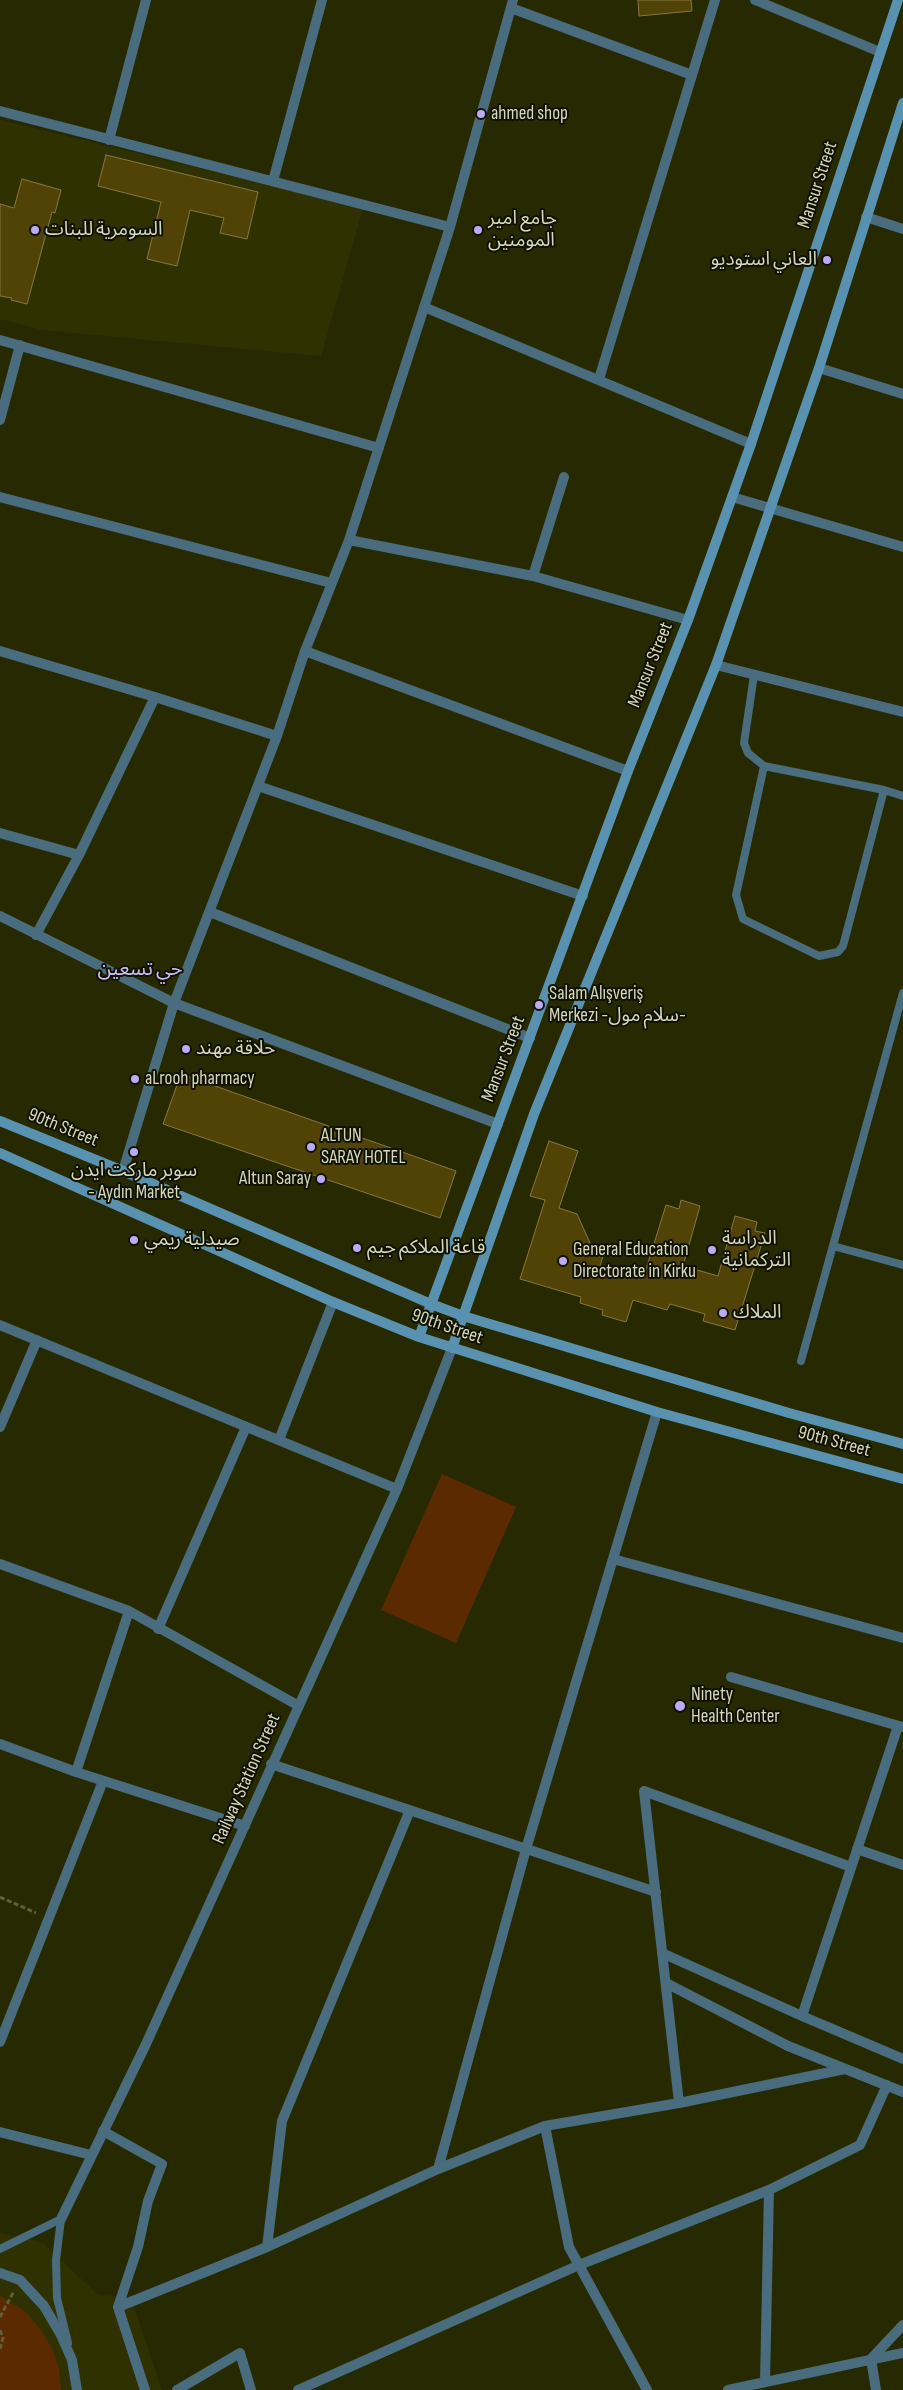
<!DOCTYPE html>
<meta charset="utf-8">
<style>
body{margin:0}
canvas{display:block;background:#272a00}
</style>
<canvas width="903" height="2390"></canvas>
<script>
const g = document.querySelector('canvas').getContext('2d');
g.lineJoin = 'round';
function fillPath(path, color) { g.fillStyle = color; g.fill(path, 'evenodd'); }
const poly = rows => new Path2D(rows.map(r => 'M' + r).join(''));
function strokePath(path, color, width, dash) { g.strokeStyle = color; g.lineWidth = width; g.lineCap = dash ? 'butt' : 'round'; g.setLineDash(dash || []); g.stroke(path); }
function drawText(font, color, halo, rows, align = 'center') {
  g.font = font + ' "Sofia Sans Condensed","Noto Sans Arabic",sans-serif'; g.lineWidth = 4; g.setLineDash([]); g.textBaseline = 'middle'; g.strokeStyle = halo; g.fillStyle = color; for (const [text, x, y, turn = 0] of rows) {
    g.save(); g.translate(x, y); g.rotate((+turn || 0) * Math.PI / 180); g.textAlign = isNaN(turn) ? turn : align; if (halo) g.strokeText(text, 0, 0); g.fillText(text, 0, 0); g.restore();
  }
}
fillPath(poly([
 [0,120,363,208,321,356,43,330,0,319],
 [0,2233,43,2243,97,2294,131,2299,162,2390,0,2390]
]), '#2f3200');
fillPath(poly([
 [442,1474,516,1507,456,1643,381,1610],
 [0,2296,26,2312,42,2332,52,2348,59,2369,61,2390,0,2390]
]), '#5b2a01');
const building = poly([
 [638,0,691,0,692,11,639,16,638,0],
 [106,155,258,192,247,239,220,233,224,218,190,210,177,266,147,259,161,202,98,186,106,155],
 [22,179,61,190,55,213,52,212,27,304,11,300,12,298,0,296,0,204,14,208,22,179],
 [181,1074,456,1171,440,1218,163,1124,181,1074],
 [549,1141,578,1151,559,1208,577,1214,595,1254,603,1256,600,1266,643,1279,666,1205,679,1209,681,1200,700,1206,683,1266,718,1276,735,1216,757,1222,755,1231,765,1233,735,1330,703,1321,705,1314,670,1304,667,1310,633,1300,626,1322,602,1315,603,1310,580,1303,581,1297,520,1279,545,1200,530,1196,549,1141]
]);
fillPath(building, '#514206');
strokePath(building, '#877742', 1);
strokePath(poly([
 [0,1897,36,1913],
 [0,2317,14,2291],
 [0,2330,3,2338,0,2349]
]), '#5d603a', 3, [5, 2.5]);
strokePath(poly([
 [754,675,744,743,748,753,764,766,884,790,903,796],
 [764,766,736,895,743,919,819,956,838,952,843,946,884,790],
 [833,1246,903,1265],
 [801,1361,903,993],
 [61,2219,56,2260,57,2298,68,2343],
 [0,2249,61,2219]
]), '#496c7f', 8);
strokePath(poly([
 [755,0,880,52],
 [511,8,692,75],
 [0,111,450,227],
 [109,140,146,0],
 [273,181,322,0],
 [866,217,903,229],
 [424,307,751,444],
 [0,340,379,448],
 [819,368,903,394],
 [599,379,715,0],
 [0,420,20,345],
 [0,497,331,583],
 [732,497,903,547],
 [349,540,533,576,688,620],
 [533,576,564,477],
 [0,651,155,697,277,736],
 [305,651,628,771],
 [716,665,903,712],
 [258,786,583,896],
 [0,833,79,855],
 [210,912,530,1038],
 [0,916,174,1003,498,1124],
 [36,935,79,855,155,697],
 [123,1171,174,1003,277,736,305,651,349,540,450,227,513,0],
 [0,1325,397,1489],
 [0,1427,37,1340],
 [279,1440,333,1302],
 [613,1559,903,1638],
 [0,1564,129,1611,299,1706],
 [158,1629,246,1427],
 [731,1677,902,1727],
 [0,1744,76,1772,245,1826],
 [271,1764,656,1892],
 [76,1772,129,1611],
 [857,1849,903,1865],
 [662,1953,802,2016,903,2059],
 [666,1983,788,2046,903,2092],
 [802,2016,898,1726],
 [0,2042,103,1781],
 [679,2103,644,1791,851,1867],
 [545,2126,569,2247,647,2390],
 [103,2131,162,2164,148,2201,138,2247,118,2307,145,2390],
 [0,2132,91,2155],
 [438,2169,526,1849,657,1412],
 [61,2219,146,2044,397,1489,452,1348],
 [267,2247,282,2121,410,1810],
 [0,2273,20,2280,44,2306,61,2335,72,2360,77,2390],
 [118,2307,267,2247,438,2169,545,2126,679,2103,845,2069],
 [765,2382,769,2190],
 [177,2390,240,2353,251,2390],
 [298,2390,579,2265,769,2190,860,2145,887,2085],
 [728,2390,903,2353],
 [876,2390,871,2359,903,2325]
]), '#496c7f', 10);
strokePath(poly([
 [0,1121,123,1171,431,1304,463,1316,789,1413,903,1444],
 [0,1153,333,1302,419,1337,657,1412,903,1479],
 [419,1337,628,771,688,620,751,444,898,0],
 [452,1348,534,1114,716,665,819,368,903,103]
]), '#5992b1', 10);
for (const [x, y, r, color] of [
 [481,114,5,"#baaaf7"],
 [35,230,5,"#baaaf7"],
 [478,230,5,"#baaaf7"],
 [827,260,5,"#baaaf7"],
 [539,1005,5,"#baaaf7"],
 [186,1049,5,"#baaaf7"],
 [135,1079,5,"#baaaf7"],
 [311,1147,5,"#baaaf7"],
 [134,1152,5,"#baaaf7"],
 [321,1179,5,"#baaaf7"],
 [134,1240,5,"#baaaf7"],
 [357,1248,5,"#baaaf7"],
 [712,1250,5,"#baaaf7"],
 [563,1261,5,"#baaaf7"],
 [723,1313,5,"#baaaf7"],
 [680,1706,6,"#baaaf7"]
]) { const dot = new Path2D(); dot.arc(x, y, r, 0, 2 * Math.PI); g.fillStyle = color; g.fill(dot); strokePath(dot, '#101100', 2); }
drawText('19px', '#d4d8bc', '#101100', [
 ["ahmed shop",491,114],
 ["جامع امير",488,219],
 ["المومنين",488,241],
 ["السومرية للبنات",45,230],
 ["العاني استوديو",817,260,"right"],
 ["Salam Alışveriş",549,994],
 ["Merkezi -سلام مول-",549,1016],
 ["حلاقة مهند",196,1049],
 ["aLrooh pharmacy",145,1079],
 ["ALTUN",321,1136],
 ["SARAY HOTEL",321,1158],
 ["سوبر ماركت ايدن",134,1171,"center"],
 ["- Aydın Market",134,1193,"center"],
 ["Altun Saray",311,1179,"right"],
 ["الدراسة",722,1239],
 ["التركمانية",722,1261],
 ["صيدلية ريمي",144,1240],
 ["قاعة الملاكم جيم",367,1248],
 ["General Education",573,1250],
 ["Directorate in Kirku",573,1272],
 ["الملاك",733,1313],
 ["Ninety",691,1695],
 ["Health Center",691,1717]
], 'left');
drawText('19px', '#d4d8bc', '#101100', [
 ["Mansur Street",818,185,-72],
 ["Mansur Street",651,665,-68],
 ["Mansur Street",504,1059,-69],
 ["90th Street",63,1128,22],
 ["90th Street",447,1327,19],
 ["90th Street",834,1442,15],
 ["Railway Station Street",247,1779,-66]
]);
drawText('20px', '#ccc1fb', '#101100', [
 ["حي تسعين",140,970]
]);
</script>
